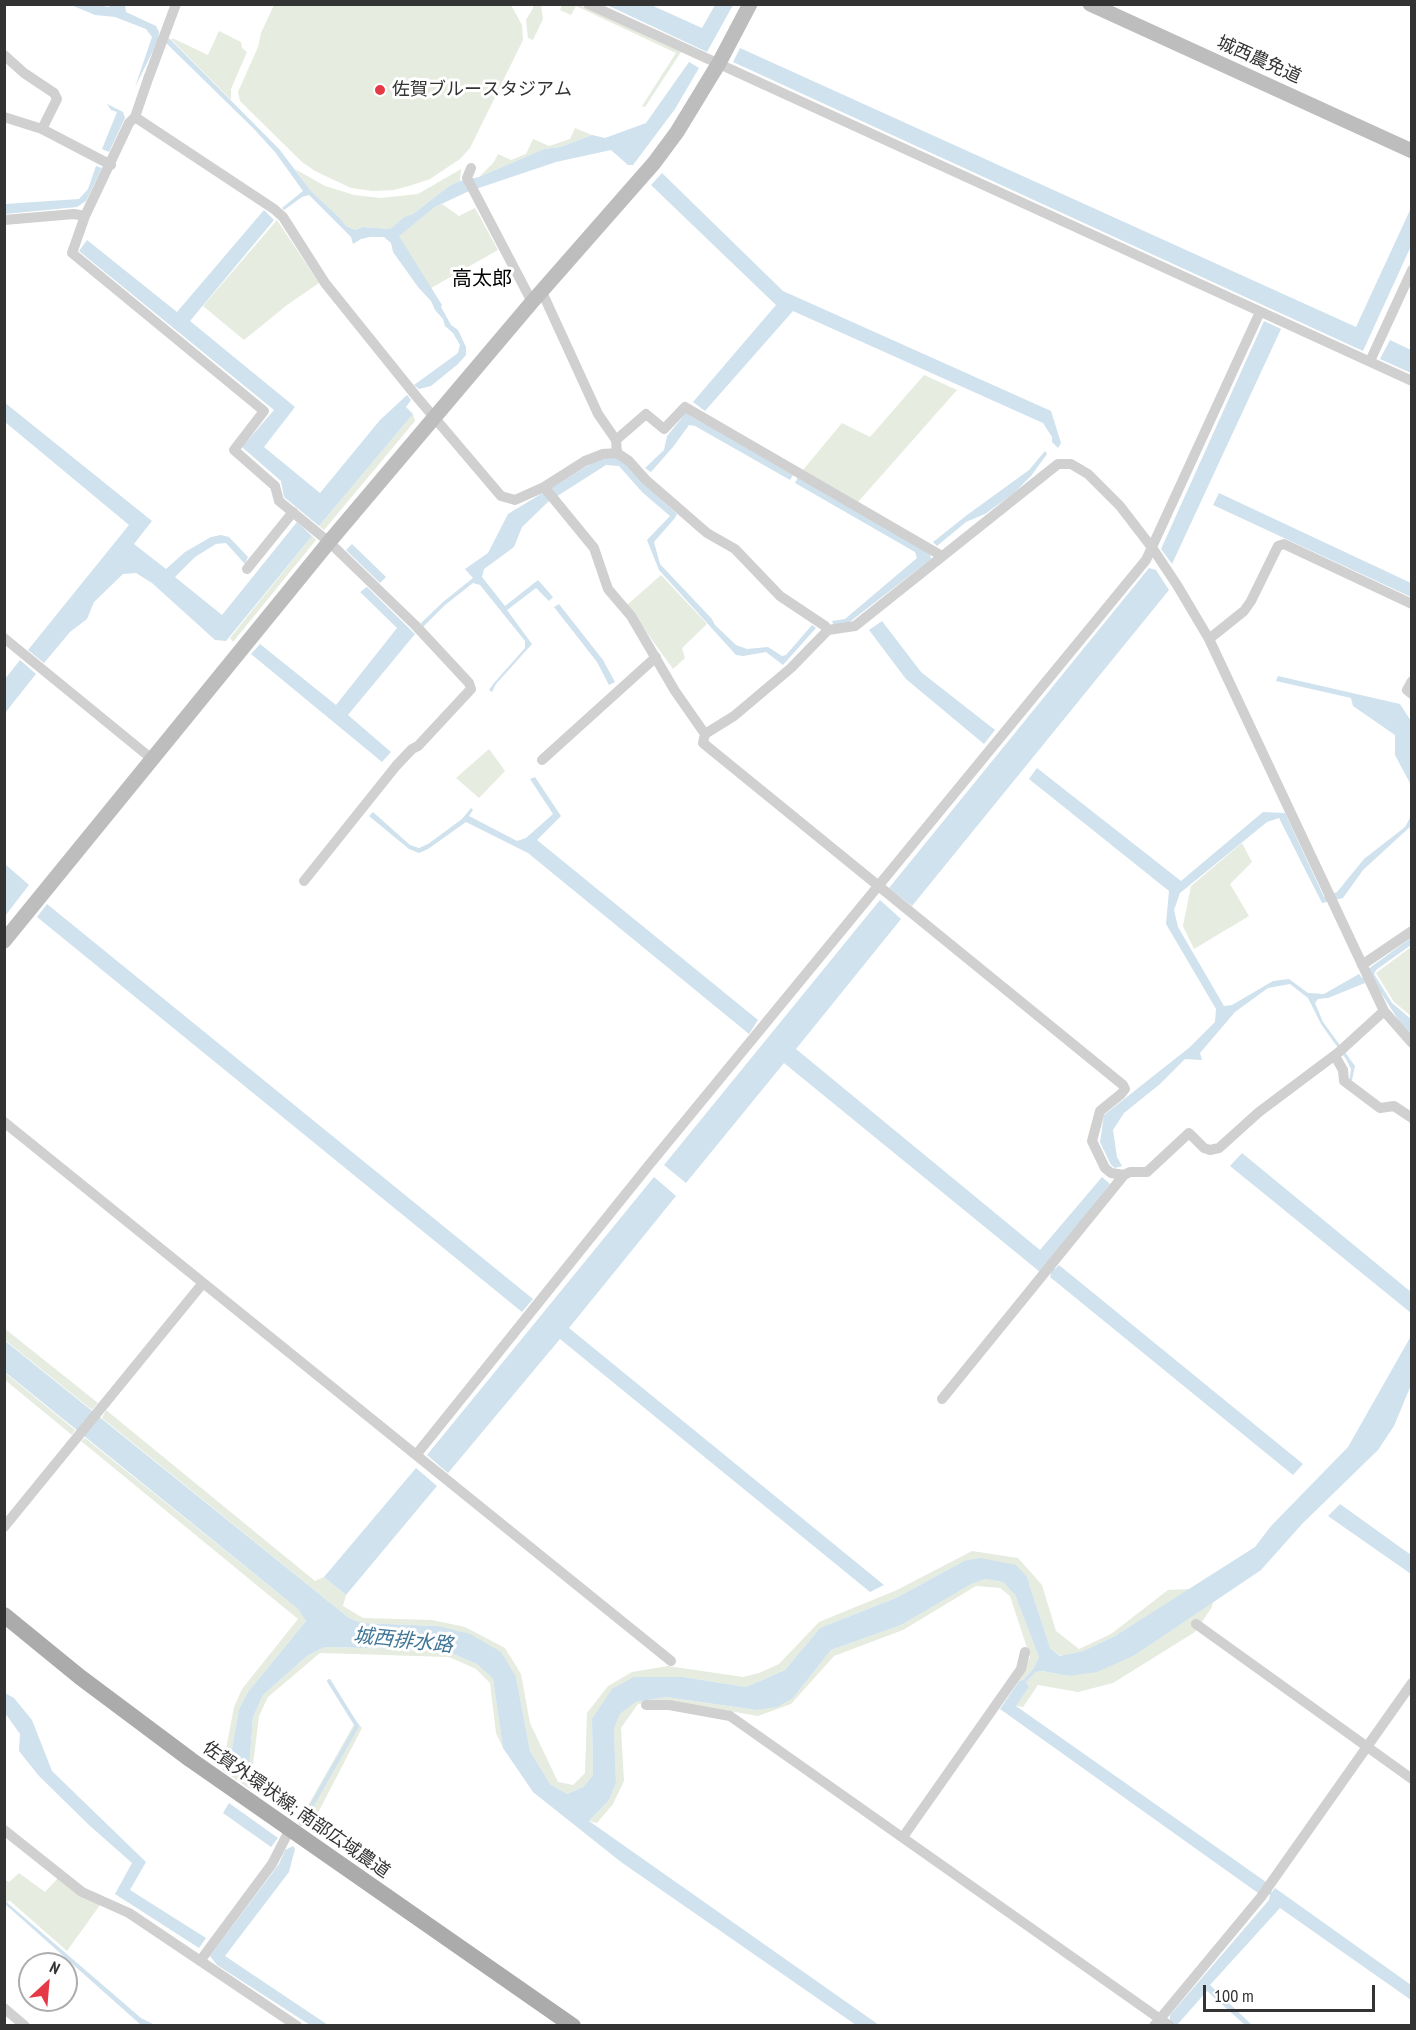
<!DOCTYPE html>
<meta charset="utf-8">
<style>
body{margin:0}
#map{position:relative;width:1416px;height:2030px;overflow:hidden;background:#fff;font-family:"PT Sans Narrow",sans-serif}
canvas{display:block}
.frame{position:absolute;inset:0;border:6px solid #333;pointer-events:none}
.north{position:absolute;left:18px;top:1952px;width:60px;height:60px;box-sizing:border-box;background:#fff;border:2px solid #adadad;border-radius:50%;rotate:26deg;font-size:16px;font-weight:700;line-height:24px;text-align:center;color:#333}
.north::after{content:'';display:block;margin:auto;width:21px;height:27px;background:#e63946;clip-path:polygon(50% 0,100% 100%,50% 72%,0 100%)}
.scale{position:absolute;left:1203px;top:1985px;width:172px;height:27px;box-sizing:border-box;border:3px solid #333;border-top:0;padding-left:8px;font-size:18px;line-height:21px;white-space:nowrap;color:#333;-webkit-text-stroke:4px #fff;paint-order:stroke}
</style>
<div id="map">
<canvas width="1416" height="2030"></canvas>
<div class="frame"></div>
<div class="north">N</div>
<div class="scale">100 m</div>
</div>
<script>
const g = document.querySelector('canvas').getContext('2d');
g.lineJoin = 'round';
function fillPath(path, color) { g.fillStyle = color; g.fill(path, 'evenodd'); }
const poly = rows => new Path2D(rows.map(r => 'M' + r).join(''));
function strokePath(path, color, width, dash) { g.strokeStyle = color; g.lineWidth = width; g.lineCap = dash ? 'butt' : 'round'; g.setLineDash(dash || []); g.stroke(path); }
function drawText(font, color, halo, rows, align = 'center') {
  g.font = font + ' "PT Sans Narrow","Noto Sans JP",sans-serif'; g.lineWidth = 6; g.setLineDash([]); g.textBaseline = 'middle'; g.strokeStyle = halo; g.fillStyle = color; for (const [text, x, y, turn = 0] of rows) {
    g.save(); g.translate(x, y); g.rotate((+turn || 0) * Math.PI / 180); g.textAlign = isNaN(turn) ? turn : align; if (halo) g.strokeText(text, 0, 0); g.fillText(text, 0, 0); g.restore();
  }
}
fillPath(poly([
 [274,5,511,5,522,25,523,40,470,148,460,159,430,179,412,185,394,190,373,191,351,188,315,171,302,162,240,101,238,92,258,47,261,33],
 [533,5,541,5,543,19,533,40,528,38,526,20,533,8],
 [562,5,579,5,681,52,645,107,642,106,676,53,576,6,571,15,560,10],
 [219,31,241,42,242,48,247,52,231,89,231,100,172,40,172,38,208,55],
 [575,128,592,135,560,147,544,149,479,177,494,162,498,154,511,160,526,154,533,139,549,146,570,139],
 [295,169,325,186,354,195,381,198,418,194,461,169,460,181,449,186,413,214,404,217,390,229,363,227,355,230,346,226,339,217,312,192],
 [442,204,459,216,475,208,498,250,431,288,398,236,435,207],
 [277,220,319,283,287,305,244,340,203,306],
 [924,375,957,390,858,502,803,470,842,423,870,437],
 [413,414,415,421,324,530,319,526],
 [312,536,316,540,233,642,230,638],
 [661,575,707,624,682,648,685,658,673,669,627,605],
 [489,749,505,771,479,798,456,778],
 [1242,843,1252,862,1230,884,1249,916,1194,949,1183,926,1191,886],
 [1411,947,1411,1016,1394,1002,1376,973],
 [4,1328,98,1403,92,1410,5,1340],
 [4,1372,75,1430,72,1435,5,1380],
 [106,1410,315,1581,324,1577,346,1595,343,1606,363,1618,432,1620,465,1627,505,1648,521,1674,530,1723,558,1782,573,1785,585,1773,587,1713,608,1686,632,1672,668,1666,743,1677,759,1673,779,1664,819,1622,897,1590,972,1551,1018,1558,1042,1585,1056,1631,1079,1649,1111,1634,1168,1590,1190,1589,1115,1636,1083,1651,1061,1656,1050,1648,1027,1577,964,1561,898,1597,820,1628,785,1670,746,1687,683,1677,592,1719,593,1775,583,1787,567,1794,550,1784,530,1751,516,1677,438,1626,362,1623,349,1618,102,1418],
 [85,1438,298,1609,306,1621,248,1692,239,1709,229,1767,239,1773,245,1774,249,1769,253,1717,263,1695,307,1656,325,1647,444,1650,477,1664,493,1679,503,1748,496,1733,490,1683,476,1669,449,1657,320,1653,268,1697,259,1716,250,1789,222,1770,234,1707,242,1689,298,1619,81,1441],
 [985,1579,1003,1582,1015,1595,1039,1657,1033,1669,1023,1680,1019,1681,1030,1657,1010,1596,1000,1588,976,1586,903,1630,834,1656,791,1704,758,1716,666,1700,638,1704,621,1728,624,1781,613,1804,597,1823,589,1821,609,1800,616,1783,614,1729,620,1714,636,1702,666,1697,756,1710,793,1698,831,1650,901,1625,970,1584],
 [1213,1602,1212,1607,1195,1632,1113,1683,1078,1692,1038,1685,1023,1707,1016,1706,1029,1687,1026,1682,1036,1672,1042,1671,1069,1676,1135,1655],
 [356,1721,362,1728,309,1830,298,1823],
 [19,1873,45,1892,58,1878,100,1905,67,1951,9,1900,8,1902,5,1900,4,1879,9,1882]
]), '#e6ecdf');
fillPath(poly([
 [71,5,95,5,109,7,110,5,125,5,126,12,156,26,159,32,158,41,135,87,152,37,146,29,115,17,95,15],
 [607,5,651,5,702,28,715,5,733,5,707,52],
 [169,38,279,149,312,192,339,217,346,226,355,230,363,227,390,229,404,217,413,214,449,186,460,181,479,177,544,149,560,147,592,135,605,138,646,123,689,62,699,68,675,109,633,165,628,165,611,150,556,162,467,192,435,207,399,236,442,305,441,307,451,325,458,330,466,347,466,355,458,364,431,386,419,389,414,385,458,353,460,345,453,333,445,326,443,319,435,310,431,301,418,287,393,252,391,243,384,237,370,237,361,239,353,244,351,237,309,195,302,197,284,210,282,208,303,191,275,152,254,129,166,43],
 [740,48,1356,327,1411,208,1411,246,1363,351,733,62],
 [107,104,123,112,125,118,109,152,102,149,117,112,111,110],
 [96,166,102,168,86,201,77,207,5,214,5,204,79,199,88,189],
 [662,173,783,291,1051,411,1061,443,1058,448,1052,442,1052,437,1043,423,793,311,705,411,693,402,776,305,651,185],
 [264,210,274,220,190,321,295,407,264,447,320,493,380,420,407,395,411,400,406,407,413,414,319,526,284,497,281,481,242,447,274,410,79,251,87,240,177,312],
 [1264,321,1281,329,1172,564,1161,549],
 [1390,340,1411,350,1411,373,1380,359],
 [4,402,152,521,134,544,166,569,185,552,211,537,221,535,229,537,248,557,245,564,226,543,216,544,195,557,175,577,222,615,297,522,312,536,226,641,215,640,152,583,136,573,123,574,94,602,87,619,70,632,44,663,28,650,129,525,5,422],
 [686,413,793,475,790,480,695,426,689,425,673,447,651,472,645,468,664,450,667,436],
 [1045,451,1047,454,1031,476,1014,493,985,514,966,522,937,546,933,542,967,515,1018,478,1029,470],
 [602,457,620,458,647,487,677,514,675,518,654,542,660,564,712,619,715,625,736,645,747,649,768,647,782,656,786,655,812,625,816,628,783,665,766,652,743,656,736,655,659,570,647,540,670,516,642,492,619,466,606,465,548,502,522,527,514,547,484,569,482,577,505,606,538,580,553,597,549,601,536,588,507,610,532,644,496,684,492,692,489,690,494,683,525,648,525,641,480,585,473,583,445,605,423,627,421,623,443,602,473,578,465,569,488,553,508,514],
 [798,477,930,554,931,559,847,624,834,626,832,621,845,619,917,558,915,552,795,483],
 [1219,493,1411,583,1411,597,1213,505],
 [352,544,386,577,380,583,346,550],
 [1149,568,1156,570,1169,590,912,906,889,888],
 [367,587,415,634,348,715,391,752,382,762,251,654,260,644,336,705,397,628,360,592],
 [559,604,603,660,615,682,609,685,597,662,554,607],
 [882,621,921,672,995,730,984,744,906,679,869,630],
 [20,660,36,674,5,713,5,679],
 [1278,676,1400,704,1411,721,1411,785,1395,755,1395,735,1353,706,1351,698,1276,681],
 [1037,768,1181,881,1263,812,1285,813,1324,897,1337,892,1364,859,1405,827,1411,816,1411,826,1363,870,1343,898,1322,903,1279,818,1267,822,1180,893,1174,910,1178,927,1224,1006,1232,1005,1273,981,1289,979,1308,993,1324,994,1359,974,1362,978,1370,975,1368,969,1411,938,1411,945,1376,970,1374,974,1392,1003,1411,1019,1411,1036,1404,1029,1371,977,1364,980,1365,983,1328,998,1318,999,1315,1003,1323,1022,1355,1066,1352,1080,1349,1082,1351,1069,1346,1059,1321,1024,1308,998,1290,984,1268,988,1235,1012,1200,1053,1202,1060,1185,1059,1160,1084,1124,1113,1113,1130,1117,1157,1122,1166,1115,1168,1111,1165,1100,1142,1104,1115,1190,1047,1215,1022,1216,1009,1166,924,1169,891,1029,779],
 [535,777,561,816,537,840,758,1020,749,1034,528,853,466,822,428,849,419,853,409,849,369,816,373,812,410,845,419,848,428,844,462,819,471,808,473,810,469,816,517,841,526,838,553,814,530,779],
 [5,864,29,885,5,916],
 [880,900,901,919,796,1049,1040,1250,1102,1177,1110,1184,1048,1263,1055,1269,1059,1265,1303,1464,1293,1475,1050,1277,1051,1274,1044,1268,1040,1272,784,1063,686,1183,664,1165],
 [47,904,533,1299,522,1312,37,917],
 [1242,1153,1411,1292,1411,1313,1230,1166],
 [654,1177,676,1196,569,1328,884,1585,870,1592,560,1339,448,1473,427,1455],
 [1411,1336,1411,1385,1394,1426,1378,1450,1302,1524,1261,1570,1135,1655,1097,1672,1069,1676,1042,1671,1036,1672,1026,1682,1029,1687,1016,1706,1266,1882,1264,1887,1272,1892,1275,1888,1411,1985,1411,2000,1280,1908,1210,1985,1252,2025,1245,2025,1207,1991,1177,2025,1165,2025,1170,2019,1170,2015,1269,1900,1270,1895,1262,1890,1258,1893,1000,1709,1019,1681,1023,1680,1033,1669,1039,1657,1015,1595,1003,1582,985,1579,971,1584,901,1625,831,1650,793,1698,777,1707,756,1710,666,1697,636,1702,620,1714,614,1729,616,1783,609,1800,589,1821,879,2025,856,2025,621,1862,533,1792,503,1748,493,1679,477,1664,444,1650,325,1647,307,1656,263,1695,253,1717,249,1769,245,1774,239,1773,229,1766,239,1709,248,1692,306,1621,298,1609,5,1372,4,1340,349,1618,362,1623,438,1626,470,1634,501,1652,516,1677,530,1751,550,1784,567,1794,583,1787,593,1775,592,1719,612,1689,634,1677,683,1677,746,1687,785,1670,820,1628,898,1597,964,1561,980,1558,1016,1565,1027,1577,1050,1648,1060,1656,1083,1651,1115,1636,1255,1547,1271,1526,1348,1447],
 [416,1468,437,1486,346,1595,324,1577],
 [1340,1504,1411,1555,1411,1574,1328,1516],
 [5,1693,14,1698,32,1720,52,1771,146,1862,130,1890,206,1938,199,1948,115,1894,132,1863,89,1825,39,1776,19,1751,20,1734,5,1713],
 [229,1803,278,1838,271,1847,223,1813],
 [293,1846,295,1849,289,1872,225,1956,328,2025,310,2025,217,1965,210,1956,279,1864,285,1850],
 [4,1900,141,2018,155,2025,141,2025,5,1904]
]), '#cfe2ee');
strokePath(poly([
 [301,1824,357,1726,329,1681]
]), '#cfe2ee', 4);
strokePath(poly([
 [588,4,1412,381],
 [4,55,24,73,54,93,57,99,42,129,111,165],
 [4,117,42,129],
 [135,117,148,79,176,4],
 [471,168,467,178,532,302],
 [85,216,72,253,264,411,234,450,275,486,279,501,329,542,416,626,469,683,471,689,418,746,412,749,396,766,304,881],
 [4,220,74,214,85,216,129,123,135,117,274,209,283,217,325,283,416,396,501,496,515,500,544,487,585,461,603,454,617,453],
 [542,292,598,414,616,440,617,453,629,461,646,480,707,533,735,549,780,596,825,626,828,630,855,626,1058,464,1071,464,1088,474,1120,506,1153,549,1177,585,1209,639,1384,1011,1412,1043],
 [1370,361,1412,270],
 [616,440,646,414,664,429,685,407,942,556],
 [544,487,594,548,608,589,631,616,675,691,705,734,734,716,791,668,828,630],
 [247,569,293,512],
 [4,638,152,759],
 [1209,639,1244,611,1251,601,1278,546,1284,544,1412,604],
 [1412,681,1407,690,1412,694],
 [705,734,703,743,1123,1085,1125,1089,1121,1094,1100,1111,1092,1141,1105,1168,1111,1173,1124,1175,1130,1172,1147,1172,1189,1133,1204,1148,1210,1150,1219,1148,1259,1112,1339,1052,1384,1011],
 [542,760,656,657],
 [1362,965,1412,931],
 [1335,1056,1343,1070,1344,1081,1380,1108,1394,1106,1412,1118],
 [4,1122,671,1661],
 [942,1399,1124,1175],
 [416,1455,649,1165,1146,560,1260,312],
 [4,1527,203,1283],
 [1196,1624,1412,1779],
 [646,1705,669,1705,730,1716,1170,2026],
 [4,1830,82,1892,129,1913,297,2026],
 [903,1837,1021,1669,1025,1652],
 [200,1961,272,1864,290,1829],
 [4,2008,25,2026],
 [1154,2026,1261,1897,1412,1683]
]), '#d0d0d0', 10);
strokePath(poly([
 [1090,4,1412,151],
 [4,941,329,542,532,302,654,163,677,132,719,63,750,4]
]), '#bdbdbd', 15);
strokePath(poly([
 [4,1615,80,1677,191,1760,573,2026]
]), '#ababab', 16);
for (const [x, y, r, color] of [
 [380,90,6,"#e63946"]
]) { const dot = new Path2D(); dot.arc(x, y, r, 0, 2 * Math.PI); g.fillStyle = color; g.fill(dot); strokePath(dot, '#fff', 2); }
drawText('18px', '#333', '#fff', [
 ["城西農免道",1259,60,24],
 ["佐賀外環状線; 南部広域農道",296,1810,35]
]);
drawText('18px', '#333', '#fff', [
 ["佐賀ブルースタジアム",392,90]
], 'left');
drawText('20px', '#000', '#fff', [
 ["高太郎",482,279]
]);
drawText('italic 20px', '#3f7597', '#fff', [
 ["城西排水路",403,1641,6]
]);
</script>
